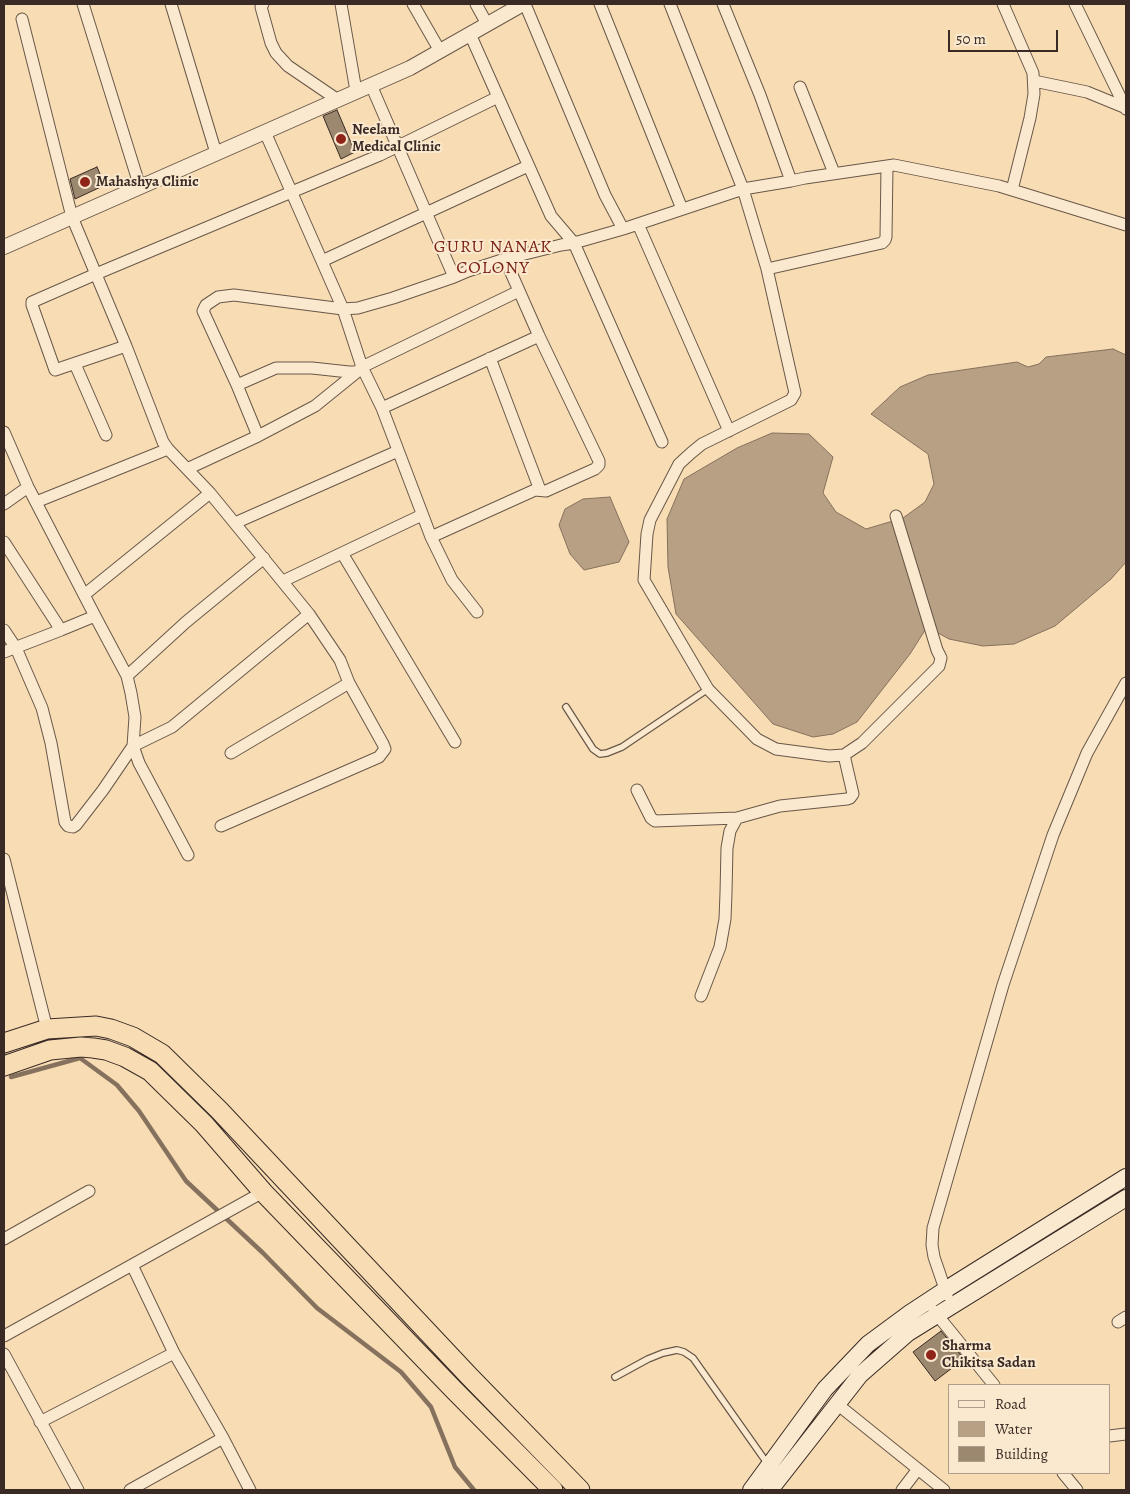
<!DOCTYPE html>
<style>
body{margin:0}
#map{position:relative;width:1130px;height:1494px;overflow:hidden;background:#f8ddb4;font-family:Alegreya,serif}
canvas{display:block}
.frame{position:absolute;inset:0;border:5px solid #392a25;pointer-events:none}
.legend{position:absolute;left:948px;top:1384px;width:162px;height:90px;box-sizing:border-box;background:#fae9ce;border:1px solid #ad9d8a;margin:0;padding:6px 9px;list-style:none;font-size:15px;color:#392a25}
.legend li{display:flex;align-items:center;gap:10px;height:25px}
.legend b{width:25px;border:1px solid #ad9d8a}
.scale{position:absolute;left:948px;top:30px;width:110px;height:22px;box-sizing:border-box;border:2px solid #392a25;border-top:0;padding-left:6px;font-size:15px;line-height:18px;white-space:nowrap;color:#392a25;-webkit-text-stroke:4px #fae9ce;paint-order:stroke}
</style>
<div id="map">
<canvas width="1130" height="1494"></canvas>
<div class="frame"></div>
<ul class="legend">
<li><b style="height:6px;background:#fae9ce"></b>Road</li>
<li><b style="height:14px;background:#b7a083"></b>Water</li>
<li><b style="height:14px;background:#9c876f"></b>Building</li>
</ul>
<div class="scale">50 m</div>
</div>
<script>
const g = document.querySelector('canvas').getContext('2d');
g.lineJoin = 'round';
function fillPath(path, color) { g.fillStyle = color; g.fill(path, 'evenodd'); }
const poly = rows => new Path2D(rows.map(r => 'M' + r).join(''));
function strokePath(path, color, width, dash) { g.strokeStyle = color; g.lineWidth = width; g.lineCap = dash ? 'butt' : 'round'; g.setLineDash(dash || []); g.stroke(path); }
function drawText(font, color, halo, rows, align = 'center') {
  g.font = font + ' Alegreya,serif'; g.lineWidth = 4; g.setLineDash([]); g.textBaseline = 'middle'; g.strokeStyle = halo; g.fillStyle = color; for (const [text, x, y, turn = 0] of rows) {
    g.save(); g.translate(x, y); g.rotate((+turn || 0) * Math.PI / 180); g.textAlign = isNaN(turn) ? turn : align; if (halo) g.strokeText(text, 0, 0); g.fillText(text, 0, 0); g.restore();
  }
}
const water = poly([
 [1113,349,1126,355,1126,562,1111,579,1055,626,1014,644,983,646,949,639,927,627,910,654,857,722,833,734,813,737,773,724,676,614,668,567,667,519,684,479,737,448,772,433,809,434,833,457,823,493,836,512,866,529,903,518,925,502,934,484,928,454,871,414,900,387,928,375,1017,362,1028,367,1039,364,1046,357,1113,349],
 [610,497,629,542,619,562,584,570,570,554,559,525,565,509,583,499,610,497]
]);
fillPath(water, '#b7a083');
strokePath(water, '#85715d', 1);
strokePath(poly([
 [11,1077,80,1058,117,1085,139,1111,186,1181,263,1253,317,1308,401,1372,431,1407,455,1467,474,1490]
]), '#85715d', 4.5);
const building = poly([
 [337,110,355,152,341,159,323,116,337,110],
 [97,167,105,185,75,199,70,179,97,167],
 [941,1331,964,1359,935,1381,913,1352,941,1331]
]);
fillPath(building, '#9c876f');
strokePath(building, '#392a25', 1);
const service = poly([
 [566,707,593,749,600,754,607,753,622,747,708,689],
 [615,1377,648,1359,663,1353,677,1350,684,1352,693,1358,767,1463]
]);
const minor = poly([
 [83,4,140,187],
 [171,4,216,153],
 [263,4,261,7,271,43,276,53,288,66,338,100],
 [341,4,356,91],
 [413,4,440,51],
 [476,4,487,24],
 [525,4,605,195,623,229],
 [600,4,682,209],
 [670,4,743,189,767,269,795,393,791,400,702,444,691,453,679,464,650,520,647,534,644,580,708,689,757,739,776,749,829,756,844,755,862,743,939,666,941,658,937,650,896,516],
 [723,4,760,95,791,181],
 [1003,4,1033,73,1034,94,1030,118,1012,190],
 [1075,4,1126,109],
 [22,19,72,217,126,346,163,442,168,449,210,493,309,614,340,660,349,683,383,744,385,749,379,757,221,826],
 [470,34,551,216,574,243,662,442],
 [1034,81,1087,92,1126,108],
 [371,85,454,277],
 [800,87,834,173],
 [265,132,343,309,362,367,382,408,431,537,452,580,477,612],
 [638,224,729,431],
 [322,261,528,166],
 [767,269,882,243,885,240,886,237,887,166],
 [519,291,362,367,357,372,349,372,312,368,276,368,237,385,203,311,206,305,218,297,234,295,343,309,358,308,393,298,454,277,468,271,505,259,561,245,574,243,623,229,743,189,791,181,805,178,894,165,999,186,1126,225],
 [126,346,55,370,32,305,32,302,96,274,380,155,498,97],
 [490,358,540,490],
 [75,364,106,435],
 [382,408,539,336],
 [4,432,28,487,95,616,127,676,131,693,135,717,133,746,103,790,76,825,73,827,68,826,65,822,51,743,42,708,16,648,4,630],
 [258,436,315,406,357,372],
 [187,469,258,436,237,385],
 [36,502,168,449],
 [4,504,28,487],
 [235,523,398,451],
 [431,537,535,490,546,491,595,469,599,465,599,461,539,336,505,259],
 [4,542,61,630],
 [342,553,455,742],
 [283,581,422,515],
 [84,595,210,493],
 [4,652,61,630,95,616],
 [127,676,186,622,264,558],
 [231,753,349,683],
 [637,790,651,818,655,821,737,818,780,806,847,799,850,798,853,794,844,755],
 [188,855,139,763,133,746,172,727,309,614],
 [4,859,47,1029],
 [701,996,720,947,725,919,726,893,727,848,730,831,737,818],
 [4,1239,89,1191],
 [947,1295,934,1257,932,1245,933,1228,1003,985,1053,835,1087,753,1126,683],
 [934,1311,994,1385],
 [1118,1322,1126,1317],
 [4,1336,132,1265],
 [4,1354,78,1490],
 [837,1404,944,1490],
 [40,1422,174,1353],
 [1109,1436,1126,1434],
 [1063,1473,1077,1490],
 [130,1490,223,1438],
 [250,1490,223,1438,174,1353,132,1265,263,1192],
 [902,1490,918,1469]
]);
const tertiary = poly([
 [4,247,410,68,523,4]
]);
const secondary = poly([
 [751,1490,825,1389,868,1344,910,1313,945,1290,1126,1177],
 [770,1490,860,1375,908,1333,1126,1198]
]);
const trunk = poly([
 [4,1043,47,1029,96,1026,111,1029,133,1037,162,1054,219,1110,469,1376,580,1490],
 [4,1066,50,1050,81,1047,93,1048,106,1050,125,1057,150,1071,204,1124,263,1192,454,1390,553,1490]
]);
strokePath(service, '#695749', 8);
strokePath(minor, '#695749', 13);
strokePath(tertiary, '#695749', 16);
strokePath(secondary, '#392a25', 18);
strokePath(trunk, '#392a25', 21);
strokePath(service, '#fae9ce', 5.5);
strokePath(minor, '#fae9ce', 11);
strokePath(tertiary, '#fae9ce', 14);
strokePath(secondary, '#fae9ce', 16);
strokePath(trunk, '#f8ddb4', 19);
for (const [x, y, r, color] of [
 [341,139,6,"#8f2418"],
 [85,182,6,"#8f2418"],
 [931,1355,6,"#8f2418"]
]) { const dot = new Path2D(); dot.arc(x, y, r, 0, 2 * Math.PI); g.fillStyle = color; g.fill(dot); strokePath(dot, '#fae9ce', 2); }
drawText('bold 15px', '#392a25', '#fae9ce', [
 ["Neelam",352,130],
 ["Medical Clinic",352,147],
 ["Mahashya Clinic",96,182],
 ["Sharma",942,1346],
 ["Chikitsa Sadan",942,1363]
], 'left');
g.letterSpacing = '1px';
drawText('18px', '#7a1f14', '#fae9ce', [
 ["GURU NANAK",493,248],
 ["COLONY",493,269]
]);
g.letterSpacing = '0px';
</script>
